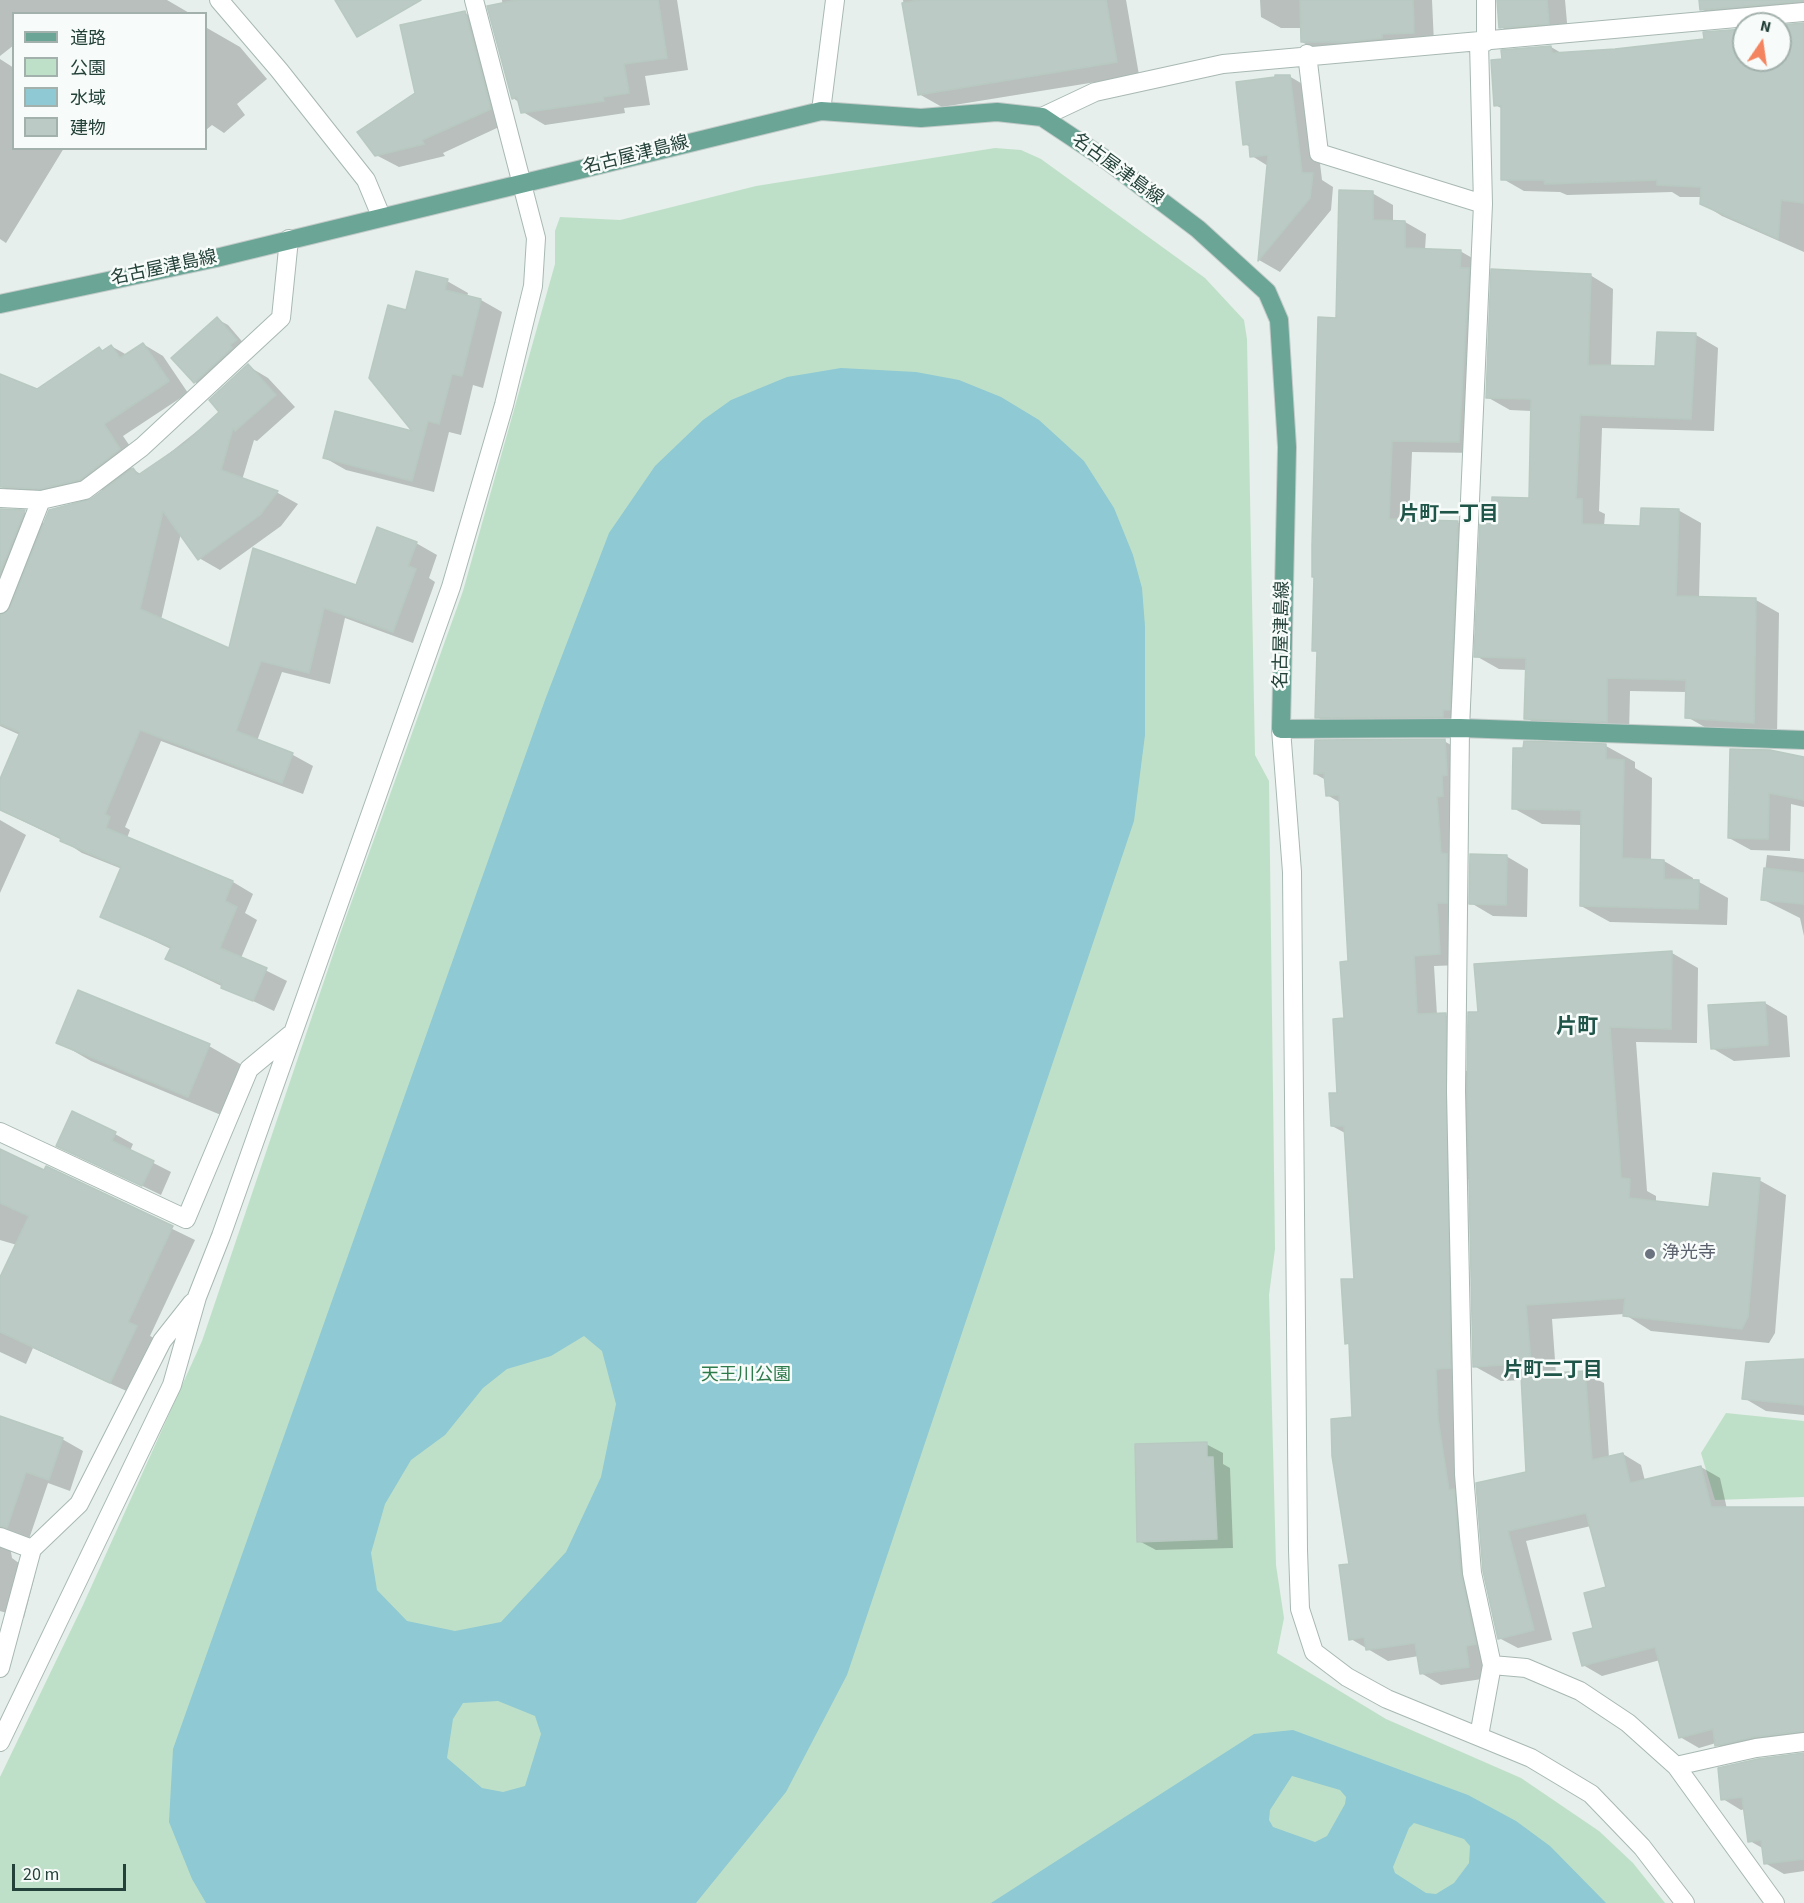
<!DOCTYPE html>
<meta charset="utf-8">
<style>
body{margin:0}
#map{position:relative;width:1804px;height:1903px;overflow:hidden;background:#e6efeb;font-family:"Source Sans 3","Noto Sans JP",sans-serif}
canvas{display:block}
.legend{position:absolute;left:12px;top:12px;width:195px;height:138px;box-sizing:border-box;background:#f7fbf9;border:2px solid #a3b1ad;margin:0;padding:8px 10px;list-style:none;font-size:18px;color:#24423a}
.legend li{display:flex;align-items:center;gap:12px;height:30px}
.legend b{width:30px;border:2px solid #a3b1ad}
.north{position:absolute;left:1732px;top:12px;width:60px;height:60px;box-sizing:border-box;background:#f7fbf9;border:2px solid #a3b1ad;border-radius:50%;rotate:13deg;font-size:16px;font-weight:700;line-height:24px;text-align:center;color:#24423a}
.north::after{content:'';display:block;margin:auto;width:21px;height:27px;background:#f4845f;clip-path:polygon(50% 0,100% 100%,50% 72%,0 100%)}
.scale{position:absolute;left:12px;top:1864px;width:114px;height:27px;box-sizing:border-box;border:3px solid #24423a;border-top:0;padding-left:8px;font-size:18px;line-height:21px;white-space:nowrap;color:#24423a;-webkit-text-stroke:4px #f7fbf9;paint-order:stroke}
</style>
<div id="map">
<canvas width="1804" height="1903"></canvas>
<ul class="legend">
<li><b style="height:8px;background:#6aa596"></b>道路</li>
<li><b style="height:16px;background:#bfe0c8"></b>公園</li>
<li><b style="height:16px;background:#8ec9d4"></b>水域</li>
<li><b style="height:16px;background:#bbcac4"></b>建物</li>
</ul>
<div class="north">N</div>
<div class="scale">20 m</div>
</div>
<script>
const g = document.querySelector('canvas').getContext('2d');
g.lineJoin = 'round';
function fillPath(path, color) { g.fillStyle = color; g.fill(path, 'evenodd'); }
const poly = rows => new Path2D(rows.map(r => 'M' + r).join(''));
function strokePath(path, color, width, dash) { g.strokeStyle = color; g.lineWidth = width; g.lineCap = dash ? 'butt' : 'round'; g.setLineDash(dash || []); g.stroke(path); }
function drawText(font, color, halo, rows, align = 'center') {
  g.font = font + ' "Source Sans 3","Noto Sans JP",sans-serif'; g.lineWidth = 5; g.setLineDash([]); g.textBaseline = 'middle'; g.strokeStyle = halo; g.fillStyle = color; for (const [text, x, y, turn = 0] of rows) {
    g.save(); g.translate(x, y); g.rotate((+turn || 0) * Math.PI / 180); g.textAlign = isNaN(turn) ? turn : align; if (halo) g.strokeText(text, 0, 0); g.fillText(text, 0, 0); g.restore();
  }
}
fillPath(poly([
 [995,148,1021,150,1041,159,1205,278,1244,320,1247,339,1255,755,1269,781,1275,1249,1269,1295,1276,1565,1284,1618,1277,1653,1386,1719,1521,1778,1599,1831,1633,1863,1665,1903,0,1903,0,1777,83,1605,202,1341,340,934,463,591,555,264,555,231,560,217,620,220,756,186],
 [1726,1413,1804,1421,1804,1497,1715,1500,1701,1453]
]), '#bfe0c8');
fillPath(poly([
 [841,368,916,372,959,380,1001,397,1039,420,1084,461,1114,508,1133,555,1142,588,1145,626,1145,735,1134,821,847,1675,786,1792,696,1903,206,1903,192,1879,169,1822,173,1749,545,700,609,533,655,466,703,420,731,400,787,377],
 [584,1336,602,1351,616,1404,601,1477,566,1552,501,1622,455,1631,407,1621,377,1590,371,1553,385,1504,411,1460,445,1435,483,1388,507,1369,551,1356],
 [498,1701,535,1716,541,1734,525,1786,503,1792,482,1788,447,1758,453,1719,463,1703],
 [1293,1730,1468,1795,1516,1821,1550,1846,1606,1903,991,1903,1254,1734],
 [1292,1776,1340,1790,1346,1797,1345,1804,1327,1836,1315,1842,1273,1827,1269,1820,1270,1810],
 [1414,1823,1464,1839,1470,1846,1469,1863,1454,1883,1436,1894,1426,1893,1395,1873,1393,1867,1409,1828]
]), '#8ec9d4');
fillPath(poly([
 [0,0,167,0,191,14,14,14,14,45,0,56],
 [502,0,677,0,688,70,645,76,650,105,624,108,625,113,545,125,523,112,520,103,513,98],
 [903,0,1126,0,1139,75,942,107,919,94],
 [1260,0,1432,0,1434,44,1322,53,1302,42,1302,28,1281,28,1261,17],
 [1498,0,1565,0,1568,34,1521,39,1501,27],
 [1700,0,1804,0,1804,14,1723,21,1701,9],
 [465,13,487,25,512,121,443,153,445,156,399,167,376,155],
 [1804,25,1804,252,1722,216,1701,203,1701,197,1680,197,1672,192,1567,195,1560,192,1524,191,1503,179,1503,109,1495,105,1551,47,1563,54,1706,40,1744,30,1744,60,1780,60,1780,27],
 [207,28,240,47,267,79,237,104,245,115,224,133,212,125,206,130],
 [0,59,14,68,14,148,64,148,6,243,0,239],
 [1289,76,1311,89,1322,180,1333,187,1331,210,1280,272,1259,260,1268,166,1252,156,1251,147,1244,144],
 [1372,193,1393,205,1393,222,1405,222,1426,234,1425,250,1460,251,1481,263,1481,277,1489,282,1479,453,1412,452,1409,521,1457,522,1478,534,1470,721,1337,729,1317,717,1318,653,1314,650,1338,319],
 [1590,275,1613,289,1611,367,1657,368,1696,335,1718,348,1714,431,1602,428,1599,511,1605,514,1604,526,1642,527,1678,510,1701,523,1699,598,1756,600,1779,613,1777,735,1710,730,1687,717,1687,692,1630,691,1629,734,1549,731,1526,718,1527,670,1499,669,1476,656,1492,524,1531,500,1532,411,1510,410,1487,397],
 [447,281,468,293,467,297,481,300,502,312,483,388,473,385,461,435,449,432,434,492,346,470,325,458,416,434,407,312],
 [217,319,228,325,246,346,205,388,195,382,174,358],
 [143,344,163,356,188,393,123,436,140,461,131,468,142,475,221,412,248,366,268,378,295,407,257,441,254,440,242,480,278,493,298,504,281,526,220,570,199,558,181,533,161,620,230,650,357,587,416,543,437,555,429,578,435,582,413,643,345,618,330,684,282,672,257,741,293,755,313,766,303,794,161,741,125,827,130,830,127,838,233,882,253,894,245,913,257,920,241,958,287,981,274,1011,188,970,167,958,171,949,102,916,122,869,82,853,62,840,0,810,0,783,20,735,0,726,0,522,5,511,24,512,45,524,92,501,107,489,62,500,21,498,0,486,0,376,37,390,99,349,103,351,111,346,127,355],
 [1444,741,1465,753,1460,965,1434,966,1437,1015,1445,1015,1466,1026,1466,1071,1469,1071,1479,1013,1672,953,1698,968,1697,1043,1636,1042,1647,1191,1656,1196,1656,1203,1710,1209,1759,1180,1786,1195,1775,1333,1769,1343,1651,1331,1624,1314,1552,1319,1556,1374,1585,1373,1604,1383,1609,1458,1623,1454,1641,1465,1645,1481,1701,1467,1720,1478,1727,1509,1804,1508,1804,1743,1735,1756,1716,1743,1699,1748,1680,1737,1660,1660,1602,1676,1583,1665,1608,1589,1591,1526,1526,1541,1552,1640,1518,1648,1499,1638,1485,1571,1528,1473,1523,1380,1501,1381,1474,1366,1471,1179,1468,1179,1470,1379,1456,1380,1489,1678,1441,1685,1421,1673,1419,1656,1388,1661,1351,1639,1354,1419,1350,1345,1346,1343,1355,1280,1345,1133,1332,1126,1338,1094,1349,963,1341,803,1327,795,1326,780,1315,774],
 [1606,746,1635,762,1635,768,1652,778,1651,861,1664,861,1693,878,1693,881,1699,882,1728,898,1727,925,1610,922,1581,906,1582,825,1542,824,1513,808],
 [1731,750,1804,758,1804,807,1791,804,1790,851,1751,850,1729,838],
 [0,820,26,835,0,893],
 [1767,855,1804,859,1804,936,1800,918,1762,899],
 [1506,856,1528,869,1527,917,1493,916,1471,903],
 [1765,1003,1787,1016,1790,1057,1734,1061,1712,1048],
 [58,1042,209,1046,242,1065,221,1115,91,1061],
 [115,1134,133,1144,130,1151,171,1172,161,1195,58,1145],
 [0,1165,45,1172,47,1168,195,1240,150,1336,158,1340,133,1394,33,1348,26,1364,0,1352,0,1280,17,1245,0,1240],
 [1804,1362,1804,1415,1766,1411,1744,1398],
 [0,1416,62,1439,83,1451,70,1491,48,1483,29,1539,10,1546,12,1558,35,1575,24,1618,0,1611],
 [1206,1444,1223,1453,1223,1464,1230,1468,1233,1548,1156,1550,1139,1541],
 [1804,1755,1804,1871,1784,1874,1765,1863,1764,1849,1750,1841,1745,1809,1741,1810,1723,1799]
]), '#0003');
const building = poly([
 [335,0,421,0,357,37,335,0],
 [517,0,658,0,667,58,624,64,629,93,603,97,604,101,521,113,517,97,512,99,487,6,517,0],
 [920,0,1106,0,1117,62,918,95,902,3,920,0],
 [1300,0,1413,0,1414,33,1382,34,1382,38,1346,42,1301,42,1300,0],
 [1497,0,1547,0,1549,24,1499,28,1497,0],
 [1699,0,1804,0,1804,1,1700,10,1699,0],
 [465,11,491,109,422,140,424,144,375,156,357,132,415,93,400,25,465,11],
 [1804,23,1804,203,1781,200,1778,239,1700,204,1701,187,1657,185,1657,180,1545,184,1544,180,1501,180,1501,105,1494,106,1491,60,1502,59,1501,50,1551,46,1552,53,1615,49,1704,39,1703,32,1744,29,1744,60,1780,60,1780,25,1804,23],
 [1275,75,1290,75,1302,173,1313,173,1310,198,1258,261,1268,155,1250,157,1249,144,1243,145,1236,82,1275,77,1275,75],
 [1339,190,1373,191,1373,220,1405,221,1405,248,1461,250,1460,268,1469,268,1459,442,1392,441,1389,519,1458,521,1450,710,1443,710,1443,717,1315,718,1317,651,1312,651,1314,577,1312,577,1312,545,1318,317,1336,318,1339,190],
 [1491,269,1591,274,1588,365,1655,366,1657,332,1696,333,1691,419,1580,415,1576,499,1582,499,1582,524,1640,526,1641,508,1679,509,1676,596,1756,598,1754,723,1685,718,1686,680,1607,678,1607,722,1524,719,1526,658,1474,657,1480,522,1491,522,1492,497,1529,498,1531,399,1486,398,1491,269],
 [416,271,448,279,445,290,481,299,462,376,452,374,439,424,428,421,412,481,323,458,335,411,412,431,369,378,388,305,406,310,416,271],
 [217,317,237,340,230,345,232,348,194,383,171,358,217,317],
 [143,343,169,381,104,424,120,449,80,480,40,489,0,487,0,374,37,389,99,347,102,351,111,345,120,358,143,343],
 [248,364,276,395,235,431,233,428,221,470,278,491,260,515,198,560,163,511,140,609,229,648,253,548,356,585,377,527,417,542,408,566,416,569,393,632,324,608,309,673,261,661,236,731,293,753,282,783,140,730,105,814,110,817,106,828,233,881,225,901,237,907,220,948,267,968,253,1001,221,988,222,984,165,959,171,947,100,917,121,867,60,841,61,838,0,810,0,779,20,732,0,724,0,615,10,608,49,510,91,499,133,468,138,475,185,443,219,412,209,400,248,364],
 [0,509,25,510,0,573,0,509],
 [1445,739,1447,775,1442,776,1443,796,1437,797,1441,853,1447,854,1447,903,1437,903,1440,954,1414,956,1417,1014,1446,1013,1451,1368,1436,1369,1438,1419,1449,1490,1454,1489,1461,1574,1476,1644,1466,1646,1469,1667,1420,1674,1415,1643,1366,1650,1364,1637,1349,1640,1339,1565,1349,1564,1332,1456,1331,1419,1352,1417,1349,1343,1345,1344,1341,1279,1354,1279,1344,1126,1331,1126,1329,1093,1337,1093,1333,1019,1344,1018,1340,962,1348,961,1339,795,1326,796,1324,773,1314,774,1315,740,1445,739],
 [1524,741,1606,744,1606,759,1624,760,1622,858,1664,860,1664,879,1699,880,1698,909,1580,906,1581,810,1512,809,1513,748,1523,748,1524,741],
 [1730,749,1770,750,1804,757,1804,800,1769,793,1768,839,1728,838,1730,749],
 [1470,854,1507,855,1506,905,1469,904,1470,854],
 [1764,868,1804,873,1804,904,1761,900,1764,868],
 [1672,951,1671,1029,1610,1027,1621,1178,1630,1179,1629,1198,1709,1207,1713,1173,1760,1178,1748,1317,1742,1329,1623,1316,1625,1298,1526,1305,1531,1363,1473,1367,1467,1091,1468,1012,1478,1012,1474,964,1672,951],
 [78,990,210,1044,188,1097,56,1043,78,990],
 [1765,1002,1768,1045,1711,1049,1708,1005,1765,1002],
 [72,1111,116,1132,112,1141,154,1161,142,1186,56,1146,72,1111],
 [0,1149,44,1170,46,1166,173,1226,128,1322,137,1326,110,1383,0,1332,0,1277,29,1216,0,1203,0,1149],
 [1804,1359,1804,1405,1742,1399,1746,1362,1804,1359],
 [1585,1371,1592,1460,1623,1453,1630,1483,1701,1466,1711,1507,1804,1507,1804,1731,1754,1737,1715,1746,1713,1729,1679,1738,1655,1647,1582,1666,1573,1633,1593,1628,1584,1593,1606,1587,1586,1513,1508,1531,1534,1630,1498,1639,1483,1571,1476,1483,1526,1472,1521,1375,1585,1371],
 [0,1416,63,1438,49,1480,26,1472,7,1528,0,1526,0,1416],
 [1207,1442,1207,1457,1213,1457,1217,1539,1137,1542,1135,1444,1207,1442],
 [1804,1753,1804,1859,1764,1864,1761,1840,1748,1842,1742,1797,1721,1800,1718,1768,1758,1759,1804,1753]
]);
fillPath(building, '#bbcac4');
strokePath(building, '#b8c9c2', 1.5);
const minor = poly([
 [219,0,279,70,366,180,381,216],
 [1486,0,1486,42],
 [1479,42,1483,204,1460,728,1456,1091,1464,1474,1472,1573,1492,1665,1526,1668,1580,1691,1628,1723,1676,1766,1775,1903],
 [1307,54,1319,153,1483,204],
 [1042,117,1095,92,1223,64,1804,12],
 [0,498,41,500,85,490,142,447,281,318,289,239],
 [0,604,41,500],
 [0,1132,186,1219,249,1069,290,1035],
 [0,1537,32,1549,79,1504,162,1341,192,1303],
 [0,1668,32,1549],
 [1479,1736,1492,1665],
 [0,1742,172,1385,197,1297,221,1236,451,587,504,405,533,286,536,238,474,0],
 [1676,1766,1756,1748,1804,1742]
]);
const tertiary = poly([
 [821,111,835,0],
 [1281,729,1292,872,1298,1550,1300,1609,1314,1652,1347,1677,1387,1699,1531,1758,1591,1794,1642,1847,1685,1903]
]);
const primary = poly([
 [0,304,216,258,821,111,921,118,997,112,1042,117,1108,161,1198,229,1267,292,1279,320,1287,447,1281,729,1460,728,1804,740]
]);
strokePath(minor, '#a8b8b2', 20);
strokePath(tertiary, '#a8b8b2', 20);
strokePath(primary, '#c2cac8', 20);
strokePath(minor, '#fff', 18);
strokePath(tertiary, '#fff', 18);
strokePath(primary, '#6aa596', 18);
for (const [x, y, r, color] of [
 [1650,1254,6,"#6b7280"]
]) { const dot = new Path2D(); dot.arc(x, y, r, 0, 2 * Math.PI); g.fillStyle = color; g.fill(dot); strokePath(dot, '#f7fbf9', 2); }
drawText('18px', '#24423a', '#f7fbf9', [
 ["名古屋津島線",636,156,-14],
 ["名古屋津島線",1117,170,36],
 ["名古屋津島線",164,269,-12],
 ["名古屋津島線",1283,635,-89]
]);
drawText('18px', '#5b616d', '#f7fbf9', [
 ["浄光寺",1662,1254]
], 'left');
drawText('18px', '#2d7a4b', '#f7fbf9', [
 ["天王川公園",746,1376]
]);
drawText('bold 20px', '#1f5548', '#f7fbf9', [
 ["片町一丁目",1449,516],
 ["片町二丁目",1553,1372]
]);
drawText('bold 21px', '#1f5548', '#f7fbf9', [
 ["片町",1577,1028]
]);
</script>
